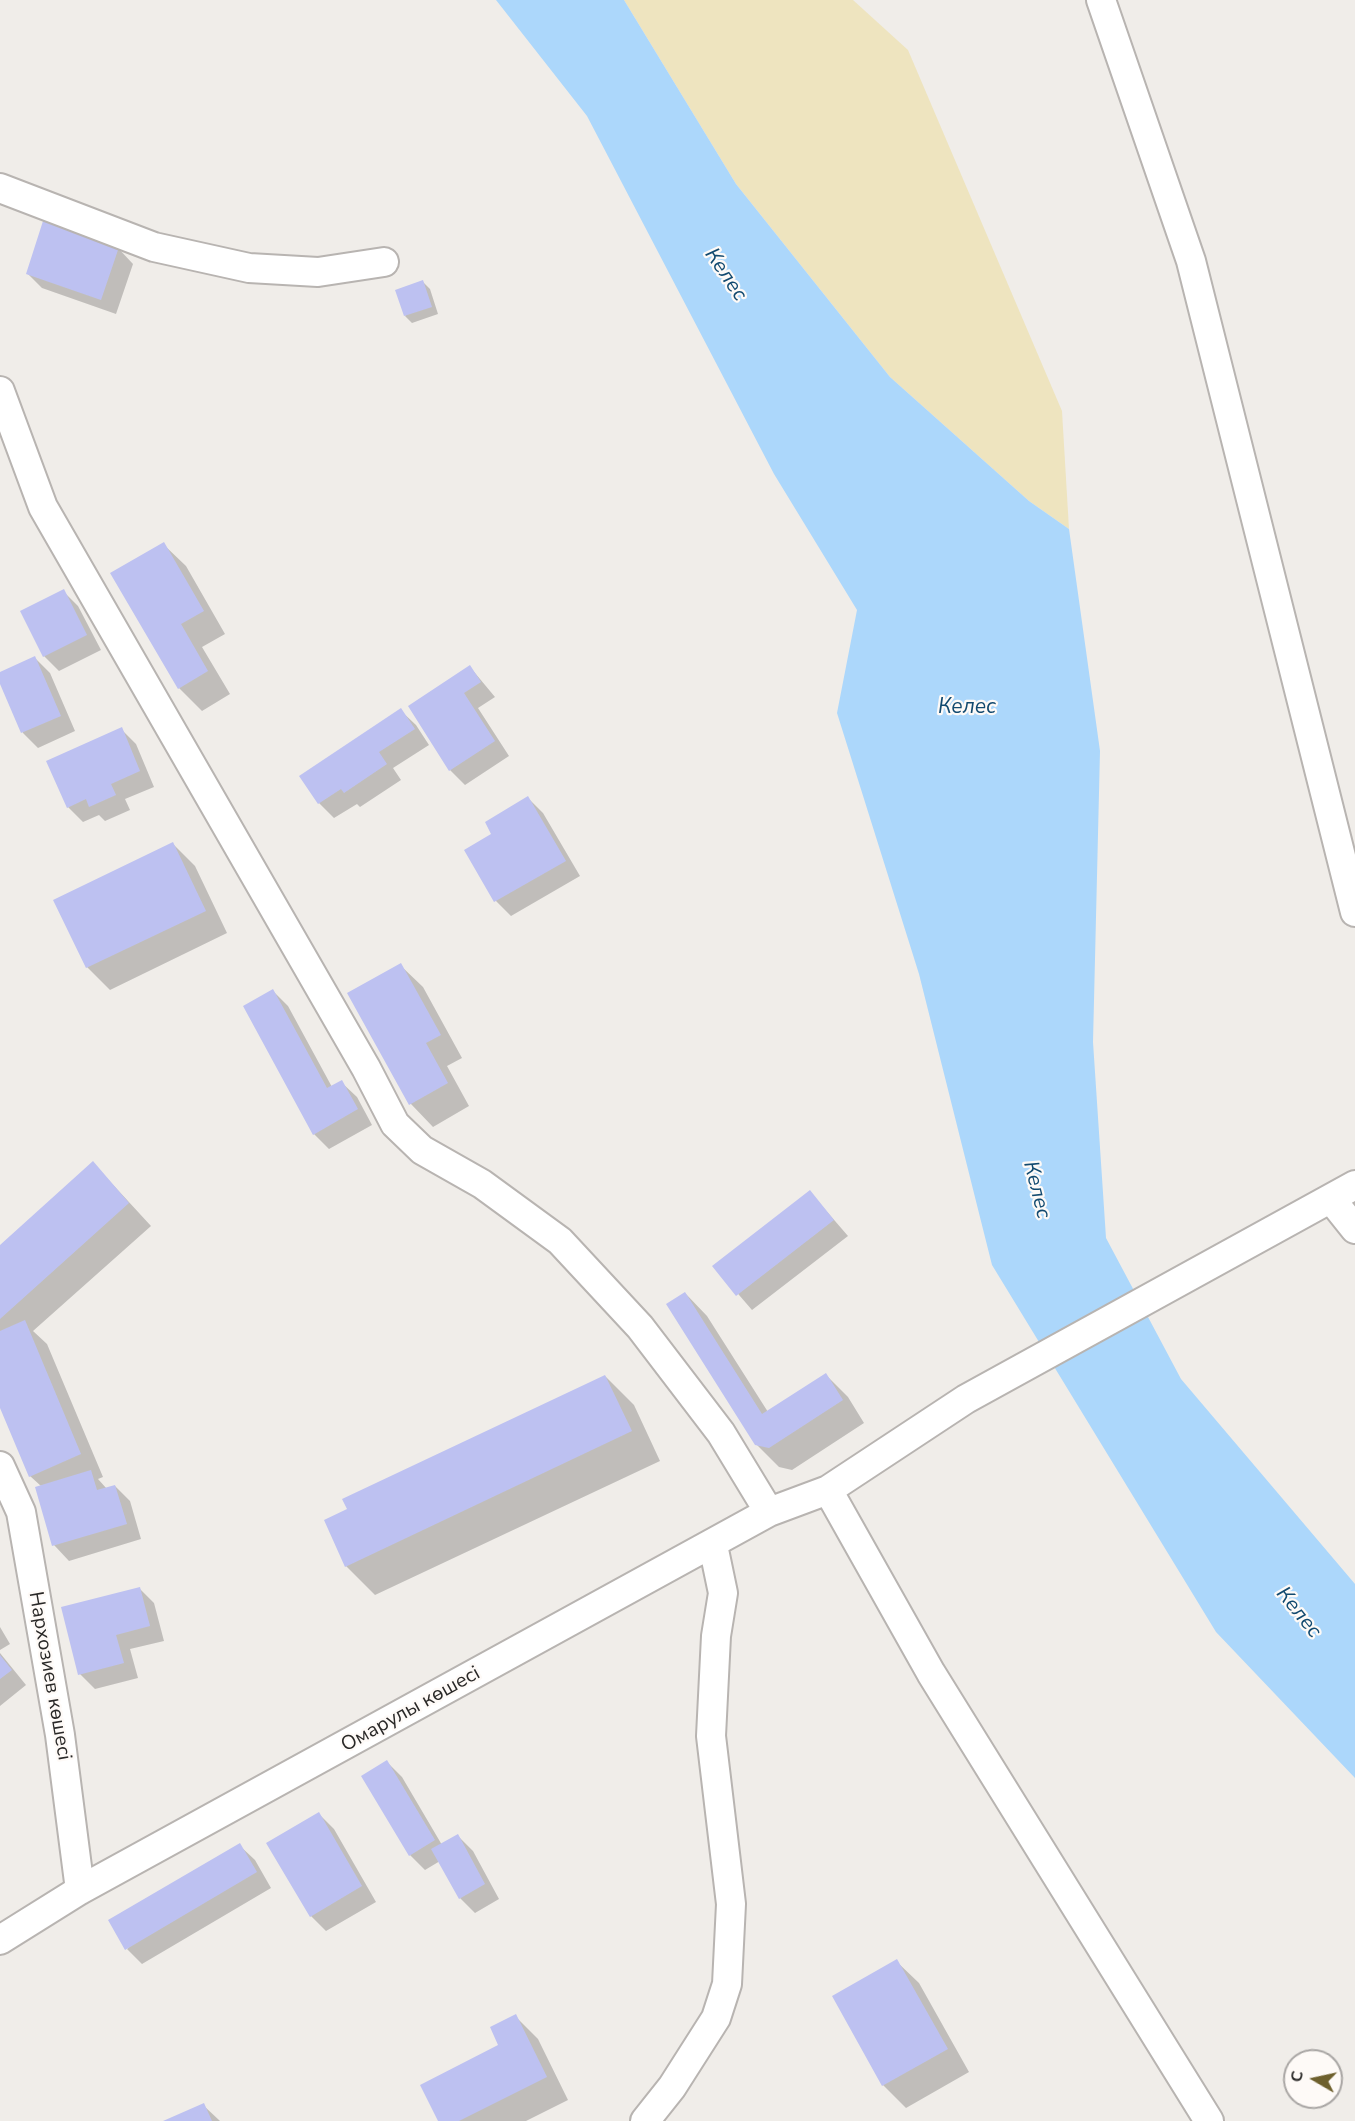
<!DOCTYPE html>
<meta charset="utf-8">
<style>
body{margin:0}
#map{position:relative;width:1355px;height:2121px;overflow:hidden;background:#f0ede9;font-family:"Nunito Sans",sans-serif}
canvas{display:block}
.north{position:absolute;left:1283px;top:2049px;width:60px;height:60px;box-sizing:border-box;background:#fefaf7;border:2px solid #a9a6a4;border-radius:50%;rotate:279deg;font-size:16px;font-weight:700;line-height:24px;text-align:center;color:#292827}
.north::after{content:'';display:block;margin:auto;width:21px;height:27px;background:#6e602d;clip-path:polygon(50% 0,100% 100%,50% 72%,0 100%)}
</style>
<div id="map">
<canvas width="1355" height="2121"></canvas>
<div class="north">С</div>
</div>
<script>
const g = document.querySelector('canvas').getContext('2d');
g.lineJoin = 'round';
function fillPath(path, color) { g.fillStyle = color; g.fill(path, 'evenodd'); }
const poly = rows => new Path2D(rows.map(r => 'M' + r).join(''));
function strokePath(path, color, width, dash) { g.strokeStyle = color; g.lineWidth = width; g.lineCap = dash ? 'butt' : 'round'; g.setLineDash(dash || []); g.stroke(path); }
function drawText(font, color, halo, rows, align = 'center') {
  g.font = font + ' "Nunito Sans",sans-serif'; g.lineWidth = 4.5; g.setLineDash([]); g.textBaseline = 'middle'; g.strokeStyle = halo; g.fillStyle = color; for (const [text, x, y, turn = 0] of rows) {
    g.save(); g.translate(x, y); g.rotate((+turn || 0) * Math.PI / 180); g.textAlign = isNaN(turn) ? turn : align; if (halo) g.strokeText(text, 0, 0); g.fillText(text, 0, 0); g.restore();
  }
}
fillPath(poly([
 [624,0,853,0,908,50,1062,411,1069,529,1029,501,890,377,736,184]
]), '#eee4bf');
fillPath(poly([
 [496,0,624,0,736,184,890,377,1029,501,1069,529,1100,751,1093,1042,1106,1238,1181,1379,1355,1584,1355,1778,1216,1632,992,1265,919,974,837,713,857,610,774,474,587,116]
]), '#acd7fb');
fillPath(poly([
 [118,248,133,264,116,314,42,288,27,273],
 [423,282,430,289,438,314,412,323,405,316],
 [163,544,186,566,225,634,202,647,230,694,202,711,179,688],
 [63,591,78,606,101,650,59,671,44,656],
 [35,658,50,673,75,731,38,748,23,733,0,680,0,673],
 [470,667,495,697,478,708,509,756,465,785,450,770,410,707],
 [400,710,416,725,429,745,393,768,401,780,360,807,357,804,334,818,319,803,301,776],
 [121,729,136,744,154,787,125,799,130,810,105,821,99,815,83,822,68,807],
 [528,798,543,813,580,876,511,916,496,901,466,850,493,834],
 [173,844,195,866,227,933,110,990,87,967],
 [400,965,423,987,462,1058,447,1066,469,1106,433,1127,411,1104,349,994],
 [273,991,288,1006,332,1087,341,1082,357,1097,372,1125,329,1149,314,1134],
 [93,1163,151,1226,33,1331,47,1344,103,1477,98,1479,107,1489,115,1486,130,1501,141,1539,69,1561,54,1545,41,1486,30,1476,0,1404,0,1247],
 [810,1192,848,1236,752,1310,714,1266],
 [685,1293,707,1316,768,1412,826,1375,848,1397,864,1423,792,1470,779,1467,756,1444],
 [605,1376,634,1405,660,1461,375,1595,346,1566],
 [139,1588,154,1603,164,1641,130,1649,138,1678,95,1689,80,1674],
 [0,1627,10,1644,0,1650],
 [0,1653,26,1685,0,1706],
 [387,1762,402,1777,442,1845,458,1836,473,1851,499,1899,475,1913,460,1898,440,1861,425,1870,410,1855],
 [319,1814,334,1829,376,1902,326,1931,311,1916],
 [239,1845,255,1860,271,1888,142,1964,127,1949],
 [896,1961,919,1983,969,2072,906,2108,883,2085],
 [515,2016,538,2039,568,2100,526,2121,439,2121,500,2046],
 [203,2105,220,2121,167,2121]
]), '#0003');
fillPath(poly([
 [43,221,119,247,101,300,26,274],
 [423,280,432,307,404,316,395,290],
 [164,542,204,611,181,624,208,671,178,689,110,573],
 [64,589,87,635,43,657,20,611],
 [35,656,61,716,21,733,0,684,0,672],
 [470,665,481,682,464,693,495,741,449,771,408,706],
 [401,708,415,729,379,752,387,764,344,793,341,789,318,804,299,776],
 [122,727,140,771,111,784,116,795,89,807,86,799,67,808,46,761],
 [528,796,566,861,494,902,464,850,491,834,485,822],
 [173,842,206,911,86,968,53,900],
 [401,963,441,1035,426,1043,448,1083,409,1105,347,993],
 [273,989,327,1088,342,1080,358,1109,313,1135,243,1006],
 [93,1161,129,1203,0,1319,0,1245],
 [810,1190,834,1220,736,1296,712,1266],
 [685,1292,762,1414,826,1373,843,1400,769,1448,755,1445,666,1304],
 [25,1320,81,1454,29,1477,0,1408,0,1331],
 [605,1375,632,1431,345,1567,324,1520,347,1509,342,1499],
 [91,1470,97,1490,115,1485,127,1524,52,1546,35,1487],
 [140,1587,150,1626,116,1635,124,1663,78,1675,61,1607],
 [0,1655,12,1670,0,1679],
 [387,1760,435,1840,409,1856,361,1776],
 [319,1812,362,1886,310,1917,266,1843],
 [458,1834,485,1884,459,1899,431,1849],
 [240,1843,257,1872,125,1950,108,1920],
 [897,1959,948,2049,882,2086,832,1996],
 [516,2014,547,2077,459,2121,438,2121,420,2085,498,2045,490,2027],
 [204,2103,212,2121,163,2121]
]), '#bdc1f1');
const street = poly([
 [1101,0,1191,261,1355,912],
 [0,188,154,247,249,268,318,272,384,262],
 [0,391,43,507,366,1068,395,1124,422,1150,482,1184,560,1241,640,1327,721,1433,769,1512],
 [1331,1199,1355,1229],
 [0,1466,21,1512,60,1735,80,1890],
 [828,1490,931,1673,1209,2121],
 [0,1940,80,1890,769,1512,828,1490,966,1399,1355,1185],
 [645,2121,672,2087,716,2018,727,1984,731,1904,711,1736,716,1636,723,1593,713,1545]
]);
strokePath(street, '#b8b4b1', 32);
strokePath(street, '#fff', 28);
drawText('20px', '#292827', '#fefaf7', [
 ["Нархозиев көшесі",49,1676,80],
 ["Омарулы көшесі",411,1710,-29]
]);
drawText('italic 21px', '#124a70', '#fefaf7', [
 ["Келес",725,275,56],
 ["Келес",967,708],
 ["Келес",1036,1190,76],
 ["Келес",1298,1613,51]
]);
</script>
